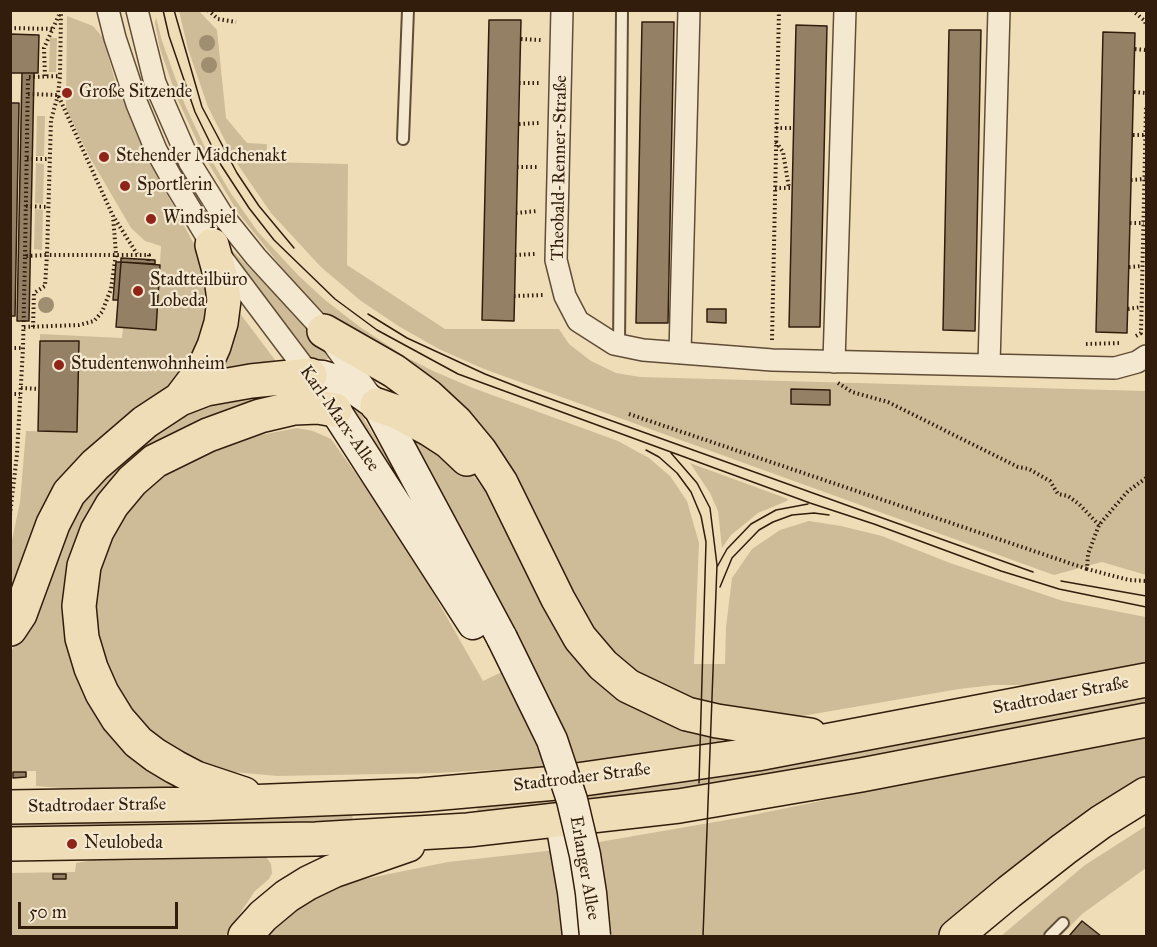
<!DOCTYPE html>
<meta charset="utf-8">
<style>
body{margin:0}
#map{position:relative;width:1157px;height:947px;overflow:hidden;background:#eeddb6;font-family:"IM FELL Great Primer",serif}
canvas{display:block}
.frame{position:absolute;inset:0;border:12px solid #321d0d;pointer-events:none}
.scale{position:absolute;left:18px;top:902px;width:160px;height:27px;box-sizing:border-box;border:3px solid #321d0d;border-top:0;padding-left:8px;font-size:18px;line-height:21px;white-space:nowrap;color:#321d0d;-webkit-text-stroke:4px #f4e9d0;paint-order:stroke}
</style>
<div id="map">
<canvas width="1157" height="947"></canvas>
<div class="frame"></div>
<div class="scale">50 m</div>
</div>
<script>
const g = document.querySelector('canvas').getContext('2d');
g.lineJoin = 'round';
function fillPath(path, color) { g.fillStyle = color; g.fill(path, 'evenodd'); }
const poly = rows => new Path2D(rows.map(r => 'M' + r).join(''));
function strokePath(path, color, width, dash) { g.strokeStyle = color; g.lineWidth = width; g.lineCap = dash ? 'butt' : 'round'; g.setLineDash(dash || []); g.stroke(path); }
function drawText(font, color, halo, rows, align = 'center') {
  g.font = font + ' "IM FELL Great Primer",serif'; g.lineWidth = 4.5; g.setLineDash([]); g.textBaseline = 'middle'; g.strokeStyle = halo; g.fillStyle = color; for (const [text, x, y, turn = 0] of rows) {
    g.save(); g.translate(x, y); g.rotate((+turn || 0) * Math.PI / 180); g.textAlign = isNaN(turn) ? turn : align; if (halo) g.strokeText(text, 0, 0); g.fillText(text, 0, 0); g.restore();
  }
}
fillPath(poly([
 [179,11,199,11,217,30,226,118,247,143,267,144,266,162,348,164,347,265,445,329,559,329,569,344,591,361,616,373,640,377,1146,391,1146,575,1102,562,1054,575,484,369,439,349,400,327,361,301,321,267,271,213,236,162,208,107,188,49],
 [67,16,93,26,103,38,116,84,145,154,206,266,211,290,201,349,167,391,113,426,83,457,11,604,11,545,20,502,26,431,77,432,79,342,40,341,40,334,122,338,123,328,156,329,161,246,145,241,131,228,89,156,66,109],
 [156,17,162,41,185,105,208,154,230,192,258,232,298,275,325,300,360,327,404,356,433,371,473,388,618,441,649,458,670,476,687,501,699,543,694,664,725,664,726,627,732,578,752,549,780,530,809,521,841,526,882,536,950,563,1063,601,1146,617,1146,668,1027,685,993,685,959,689,802,716,769,717,674,699,603,650,525,514,336,330,299,289,239,214,204,156,177,98,160,49,155,23],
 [50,38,57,38,56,72,49,72],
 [37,116,45,116,44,156,36,156],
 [36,163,44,164,43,204,35,203],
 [35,209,43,210,42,250,34,249],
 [232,250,302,322,327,349,331,358,312,362,230,252],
 [233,304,278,364,227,374,215,366],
 [332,389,352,402,360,412,408,494,402,493],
 [297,392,154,446,65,621,71,661,90,705,118,745,145,764,191,792,96,791,36,786,36,771,11,771,10,654,27,622,49,562,95,478,202,400],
 [394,419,467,468,499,509,580,651,749,744,597,764,437,773,277,776,224,771,187,761,130,717,94,636,97,568,113,530,132,501,156,481,203,454,250,437,297,428,313,431,331,439,401,536,483,681,527,660],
 [690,463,788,499,787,501,758,513,731,535,722,548,718,511,710,493],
 [1146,694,1146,707,733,784,478,817,477,803],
 [1146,734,1146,785,946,936,265,936,281,917,340,884,448,862,547,851,738,818],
 [352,812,353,825,11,831,10,820],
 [1146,826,1146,868,1082,914,1061,936,1001,936,1085,865],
 [262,854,267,858,271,864,272,873,269,879,255,891,225,936,11,936,10,873,75,872,76,863,117,856]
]), '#cebc99');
const building = poly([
 [489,20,521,20,514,321,482,320,489,20],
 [642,22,674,22,668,323,636,323,642,22],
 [796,25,827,26,820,327,789,327,796,25],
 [949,30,981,30,975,331,943,330,949,30],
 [1103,32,1135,33,1127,333,1096,332,1103,32],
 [10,34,39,35,38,73,10,73,10,34],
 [22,73,34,73,29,321,17,321,22,73],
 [10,103,19,103,15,316,10,316,10,103],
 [121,258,155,260,155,264,121,262,121,258],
 [116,262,121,262,118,300,113,300,116,262],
 [121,262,160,265,156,330,116,327,121,262],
 [707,309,726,309,726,323,707,322,707,309],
 [40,341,79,341,77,432,38,431,40,341],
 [791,389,830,390,830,405,791,404,791,389],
 [13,772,26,772,26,777,13,778,13,772],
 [53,874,66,874,66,879,53,879,53,874],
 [1082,921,1101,936,1069,936,1082,921]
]);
fillPath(building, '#948165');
strokePath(building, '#321d0d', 1.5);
const lane = poly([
 [403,139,408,10],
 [619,345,622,10],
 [1050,936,1063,923]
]);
const street = poly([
 [108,10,115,38,137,104,156,150,175,184,212,245,315,382],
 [137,10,155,83,190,163,223,216,256,257,324,331,370,395],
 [562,10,556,260,565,296,578,321,614,344,643,350,772,360,1115,368,1137,362,1146,356],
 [680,353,689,10],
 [834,362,845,10],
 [989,364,999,10]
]);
const secondary = poly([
 [310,375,323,376,346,383,377,405,502,638],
 [335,410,473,624],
 [563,834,573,892,578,936]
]);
const primary = poly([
 [324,331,394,371,428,396,456,422,480,451,501,483,558,599,580,638,603,665,628,686,687,714,717,721,810,735],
 [180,399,205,366,214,346,221,323,224,300,221,278,212,245],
 [377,405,397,412,429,429,449,442,467,459],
 [10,629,20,614,53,524,69,493,95,465,145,422,180,399,206,389,251,381,310,375],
 [244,794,196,778,175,767,155,755,138,742,118,719,102,693,91,668,82,638,79,606,84,566,97,531,112,505,132,481,155,461,208,435,260,416,294,408,318,407,335,410],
 [10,807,196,804,420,795,556,783,757,754,1146,680],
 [10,844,316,839,468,830,679,806,861,775,1146,720],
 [245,936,263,916,287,896,308,883,333,871,408,845],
 [956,936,1009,892,1064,849,1101,822,1146,794]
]);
strokePath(lane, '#614d37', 14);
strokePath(street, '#614d37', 24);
strokePath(secondary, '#321d0d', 33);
strokePath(primary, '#321d0d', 36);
strokePath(poly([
 [208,10,218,19,236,22],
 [1132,10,1145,21,1146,25],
 [10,28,53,29],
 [521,39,541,40],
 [1135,49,1146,50],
 [45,76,44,48,59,15],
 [519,83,540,83],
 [1134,92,1146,93],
 [519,124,539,123],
 [776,128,793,128],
 [1133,135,1146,135],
 [776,142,783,152,789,188],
 [27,159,49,159],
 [517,167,538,167],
 [1131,180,1145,179],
 [775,188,792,188],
 [26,206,48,207],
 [516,213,537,211],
 [115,219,137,254],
 [1130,223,1144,223],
 [515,255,535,254],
 [25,256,28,77,60,76],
 [1129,267,1142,266],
 [514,296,544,295],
 [1128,309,1141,307],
 [24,327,79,325,94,321,102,312,111,289,116,254,113,216,58,95,28,94],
 [33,327,34,293,45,286,47,255,149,255,148,264],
 [1136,336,1141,333,1146,106],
 [772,340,779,10],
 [1086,344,1122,343],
 [10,348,23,348],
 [838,383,852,392,888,402,1018,467,1029,469,1050,481,1058,494,1068,496,1079,504,1099,525],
 [21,388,39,389],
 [10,394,20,394],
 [629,414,1087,569],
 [1146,478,1128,491,1099,525,1088,554,1087,569,1129,580,1146,581],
 [10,515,17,454,23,348,25,256,47,255,51,120,58,95,60,76,61,12]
]), '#321d0d', 4, [1.5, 3]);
strokePath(lane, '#f4e9d0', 10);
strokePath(street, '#f4e9d0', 21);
strokePath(secondary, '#f4e9d0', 30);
strokePath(primary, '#eeddb6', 33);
strokePath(poly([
 [163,10,169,36,195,112,221,165,249,208,274,240,335,299,377,330,458,374,810,503,874,524,1001,571,1059,589,1146,607],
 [174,10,202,107,237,173,259,206,294,248],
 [368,314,407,338,485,374,523,389,1033,572],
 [646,450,659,457,677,473,691,492,701,516,706,542,699,783],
 [671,453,697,483,710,508,717,565,703,936],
 [717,567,727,549,751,524,776,510,808,504],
 [1061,581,1146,596],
 [720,587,732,558,759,530,773,522,792,515,814,513,829,515]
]), '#321d0d', 1.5);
const secondaryBridge = poly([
 [502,638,552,740,572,800,585,855,591,893,595,936]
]);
strokePath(secondaryBridge, '#321d0d', 33, []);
strokePath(secondaryBridge, '#f4e9d0', 30);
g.fillStyle = '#a08e70';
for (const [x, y] of [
 [207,43],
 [209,65],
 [46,305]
]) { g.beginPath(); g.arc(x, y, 8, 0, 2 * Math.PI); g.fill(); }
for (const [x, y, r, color] of [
 [67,93,6,"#8f2418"],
 [104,157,6,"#8f2418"],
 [125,186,6,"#8f2418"],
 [151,219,6,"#8f2418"],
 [138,291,6,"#8f2418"],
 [59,365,6,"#8f2418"],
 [72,844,6,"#8f2418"]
]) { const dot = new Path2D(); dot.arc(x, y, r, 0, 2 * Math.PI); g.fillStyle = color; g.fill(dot); strokePath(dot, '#f4e9d0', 2); }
drawText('18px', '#321d0d', '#f4e9d0', [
 ["Große Sitzende",79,93],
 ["Stehender Mädchenakt",116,157],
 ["Sportlerin",137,186],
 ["Windspiel",163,219],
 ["Stadtteilbüro",150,281],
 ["Lobeda",150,302],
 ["Studentenwohnheim",71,365],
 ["Neulobeda",84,844]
], 'left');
drawText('18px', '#321d0d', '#f4e9d0', [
 ["Theobald-Renner-Straße",560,168,-89],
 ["Karl-Marx-Allee",339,419,55],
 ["Stadtrodaer Straße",1061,696,-11],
 ["Stadtrodaer Straße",582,778,-7],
 ["Stadtrodaer Straße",97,806,-1],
 ["Erlanger Allee",584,868,80]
]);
</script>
